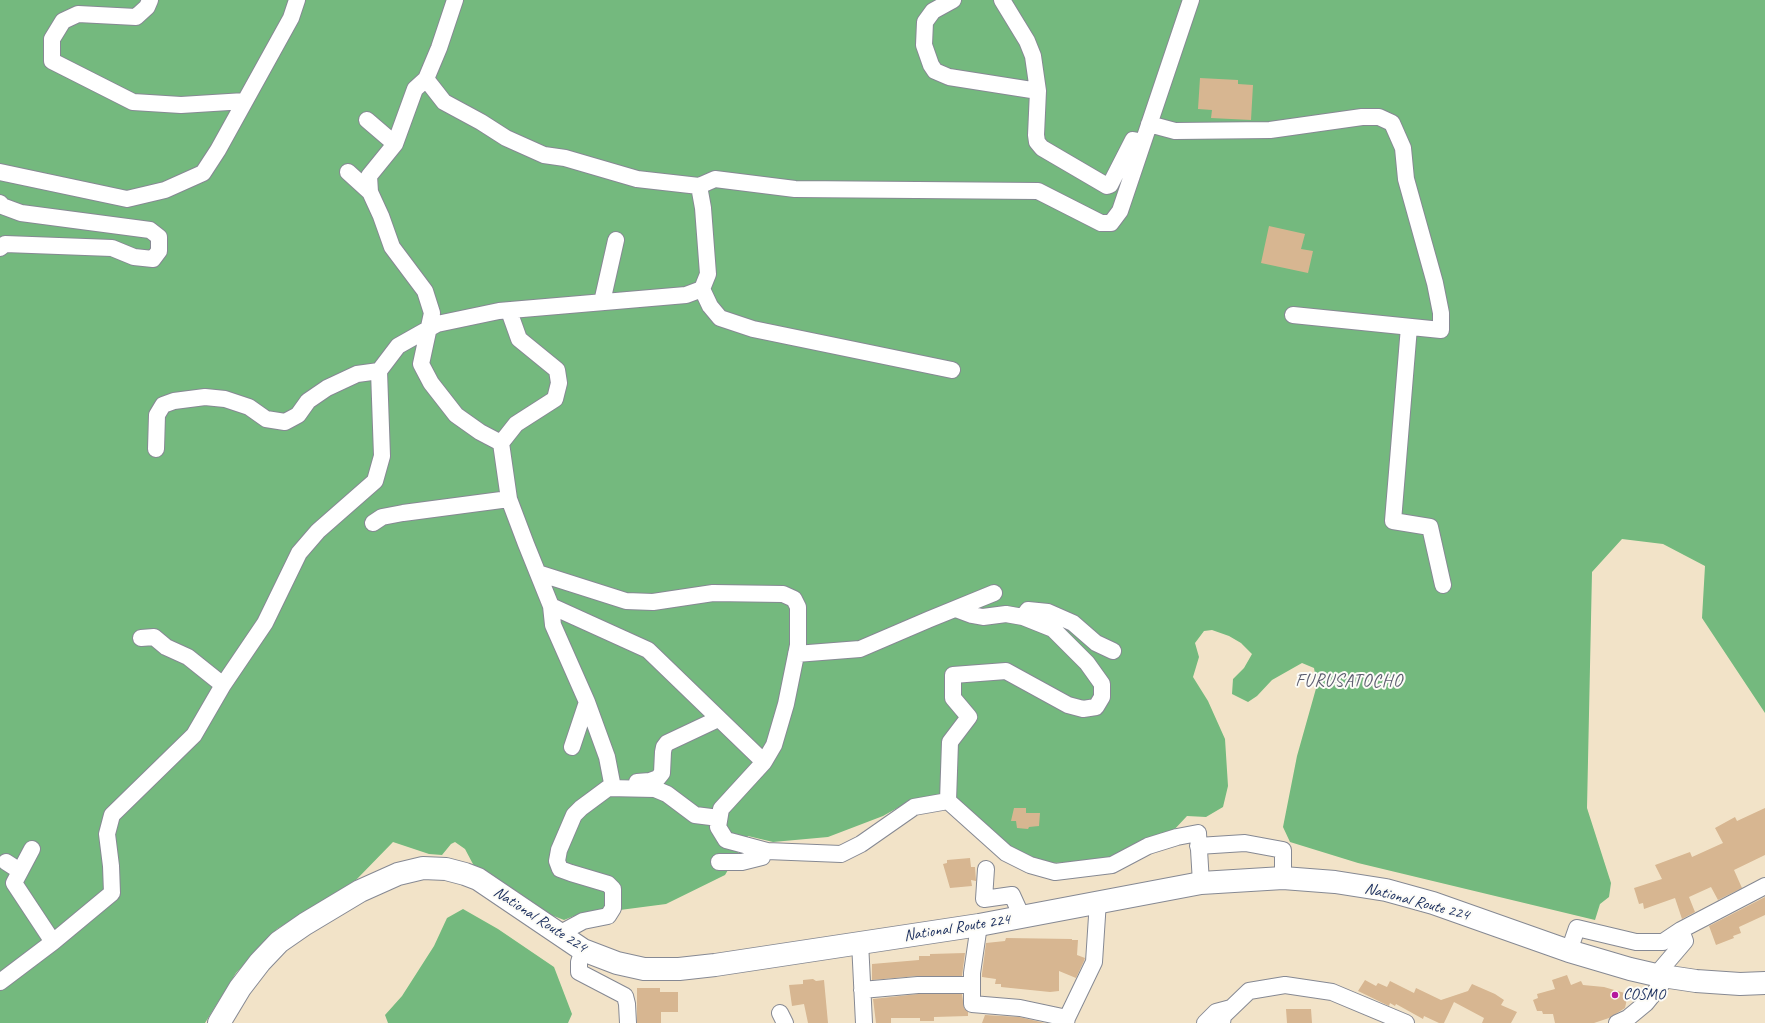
<!DOCTYPE html>
<style>
body{margin:0}
canvas{display:block;background:#f2e3c8}
</style>
<canvas width="1765" height="1023"></canvas>
<script>
const g = document.querySelector('canvas').getContext('2d');
g.lineJoin = 'round';
function fillPath(path, color) { g.fillStyle = color; g.fill(path, 'evenodd'); }
const poly = rows => new Path2D(rows.map(r => 'M' + r).join(''));
function strokePath(path, color, width, dash) { g.strokeStyle = color; g.lineWidth = width; g.lineCap = dash ? 'butt' : 'round'; g.setLineDash(dash || []); g.stroke(path); }
function drawText(font, color, halo, rows, align = 'center') {
  g.font = font + ' Caveat,sans-serif'; g.lineWidth = 4; g.setLineDash([]); g.textBaseline = 'middle'; g.strokeStyle = halo; g.fillStyle = color; for (const [text, x, y, turn = 0] of rows) {
    g.save(); g.translate(x, y); g.rotate((+turn || 0) * Math.PI / 180); g.textAlign = isNaN(turn) ? turn : align; if (halo) g.strokeText(text, 0, 0); g.fillText(text, 0, 0); g.restore();
  }
}
fillPath(poly([
 [0,0,1765,0,1765,713,1702,618,1705,566,1663,544,1622,539,1592,572,1587,808,1611,883,1609,897,1600,904,1595,920,1358,863,1290,842,1283,827,1297,756,1317,685,1314,668,1302,663,1272,680,1257,696,1248,702,1232,694,1233,679,1244,668,1252,654,1241,643,1229,636,1212,630,1204,631,1195,643,1199,657,1193,677,1208,701,1225,739,1228,786,1223,807,1206,817,1187,816,1173,831,1106,862,1043,863,1020,855,957,803,908,802,883,816,828,837,773,842,748,836,725,875,666,904,574,916,564,920,546,913,474,866,465,849,455,842,451,844,442,855,429,854,393,842,356,880,277,929,236,973,205,1023,0,1023],
 [463,909,498,929,554,967,572,1014,568,1023,388,1023,385,1015,402,996,434,946,447,918]
]), '#74b97e');
fillPath(poly([
 [1200,78,1238,80,1238,84,1253,85,1251,120,1211,118,1212,110,1198,109],
 [1269,226,1305,234,1301,249,1313,251,1308,273,1261,263],
 [1014,808,1026,808,1026,813,1040,813,1039,826,1029,827,1028,829,1017,828,1016,821,1011,821],
 [1765,808,1765,855,1734,870,1742,888,1718,900,1711,887,1689,897,1695,912,1682,919,1675,898,1644,909,1643,903,1639,904,1634,888,1662,879,1655,865,1690,852,1692,857,1723,843,1715,828,1735,817,1737,821],
 [970,858,971,867,975,867,976,881,971,880,972,886,950,888,943,864,947,863,947,860],
 [1765,897,1765,915,1739,927,1741,933,1733,936,1734,938,1716,945,1709,926],
 [1006,938,1072,939,1072,940,1078,940,1077,955,1085,958,1084,961,1076,978,1059,971,1059,991,1050,992,1001,987,1001,984,995,984,996,979,982,977,982,974,986,943,1005,941],
 [965,953,962,976,917,976,872,980,872,964,919,960,919,956,930,956,930,954],
 [1567,975,1571,985,1581,981,1583,985,1604,987,1628,994,1625,1008,1609,1018,1594,1023,1555,1023,1553,1014,1543,1014,1542,1011,1537,1011,1533,1000,1538,998,1537,994,1555,989,1552,980],
 [813,979,816,981,824,980,828,1023,808,1023,804,1004,792,1006,789,985,803,984,803,980],
 [1365,980,1376,986,1378,983,1387,987,1390,981,1414,993,1416,988,1441,1000,1468,991,1472,984,1495,994,1504,1000,1501,1005,1517,1012,1511,1023,1482,1023,1484,1018,1454,1002,1444,1023,1439,1023,1424,1016,1423,1019,1396,1004,1395,1006,1390,1003,1389,1006,1358,991],
 [637,988,660,988,660,992,678,992,678,1012,661,1012,661,1023,637,1023],
 [918,994,962,994,964,1008,968,1012,968,1016,934,1017,934,1021,920,1021,920,1018,891,1018,891,1023,876,1023,873,999],
 [1286,1009,1311,1009,1312,1023,1287,1023],
 [985,1015,1019,1017,1045,1023,982,1023]
]), '#d7b691');
const minor = poly([
 [150,0,147,7,136,17,78,14,63,21,52,39,52,61,133,102,181,105,245,101],
 [455,0,439,48,426,79,444,102,481,122,506,138,544,155,565,158,637,179,699,186,715,179,795,189,1038,191,1101,223,1111,223,1120,211,1191,0],
 [953,0,933,11,925,22,924,45,931,65,935,71,949,77,1038,91],
 [1002,0,1027,41,1033,56,1038,91,1036,135,1037,142,1042,148,1107,186,1110,185,1133,140,1143,142],
 [426,79,415,89,395,144,369,176,370,192,381,216,392,247,425,291,432,313,421,364,431,383,456,415,480,432,501,443],
 [367,120,395,144],
 [1149,124,1175,131,1270,130,1362,117,1379,117,1392,123,1403,148,1406,179,1435,283,1441,313,1441,330,1293,315],
 [0,172,127,199,165,190,203,173,218,150,291,18,297,0],
 [348,172,370,192],
 [0,203,2,206,21,213,150,230,159,237,159,251,153,259,134,257,112,248,5,244,0,248],
 [702,289,710,306,720,318,753,329,952,370],
 [602,302,616,240],
 [509,311,519,339,557,370,559,383,555,399,516,424,501,443,509,499,526,544,551,606,648,650,764,762,721,809,718,827,726,840,767,851,841,854,861,844,914,807,948,801,1006,853,1030,865,1055,872,1112,865,1148,846,1177,837,1198,833,1201,883],
 [1409,327,1393,521,1430,527,1443,585],
 [156,449,157,415,163,405,174,401,205,397,225,399,249,407,266,419,285,422,298,415,308,401,327,388,357,374,379,371],
 [373,523,382,517,403,513,509,499],
 [538,573,626,601,653,602,713,593,783,594,794,599,798,607,798,645,786,704,774,745,764,762],
 [551,606,553,625,587,702,607,757,613,788],
 [1023,617,1028,610,1048,612,1073,623,1096,643,1113,651],
 [141,638,154,637,166,647,188,657,223,685],
 [796,654,860,649,930,619,994,593],
 [572,747,587,702],
 [637,782,650,781,658,778,662,773,663,752,664,747,667,743,718,719],
 [948,801,950,742,969,717,953,698,953,675,1006,671,1068,705,1083,709,1096,707,1102,697,1102,684,1087,663,1053,629,1023,617,1006,614,983,617,972,615,956,609],
 [1198,846,1245,843,1283,850,1283,878],
 [32,849,14,883,53,942],
 [6,862,20,871],
 [719,862,742,862,762,857,763,850],
 [986,869,984,899,1012,895,1022,917],
 [979,925,972,973,972,1004,1020,1008,1067,1018],
 [559,934,583,921,608,916,613,908,613,889,608,884,571,873,560,869,557,861,559,850,574,815,581,808,608,788,655,789,667,794,695,815,719,818],
 [860,942,864,1023],
 [583,950,579,962,579,972,625,996,627,1004,628,1023],
 [1569,951,1577,928,1636,942,1663,942,1681,930,1765,886],
 [1656,975,1685,941,1681,930],
 [0,982,53,942,112,893,111,866,107,834,112,815,194,735,223,685,265,623,299,553,318,531,375,481,382,456,379,371,398,346,437,324,499,311,686,295,702,289,708,274,703,208,699,186],
 [862,990,918,985,972,985],
 [780,1013,785,1023],
 [1066,1023,1067,1018,1094,962,1098,901],
 [1205,1023,1216,1012,1231,1008],
 [1222,1023,1223,1016,1249,991,1285,985,1332,992,1406,1023],
 [1617,1023,1628,1018,1646,1003,1667,977]
]);
const highway = poly([
 [219,1023,240,988,260,962,279,942,305,924,360,891,398,874,423,868,446,869,465,874,478,879,583,950,617,963,644,969,679,969,715,965,979,925,1201,883,1283,878,1335,882,1386,890,1433,903,1569,951,1630,969,1656,975,1696,981,1740,984,1765,983]
]);
strokePath(minor, '#868993', 18);
strokePath(highway, '#868993', 24);
strokePath(minor, '#fff', 16);
strokePath(highway, '#fff', 22);
for (const [x, y, r, color] of [
 [1615,995,4,"#b5179e"]
]) { const dot = new Path2D(); dot.arc(x, y, r, 0, 2 * Math.PI); g.fillStyle = color; g.fill(dot); strokePath(dot, '#fdfcf7', 1.5); }
drawText('16px', '#1b2f5e', '#fdfcf7', [
 ["National Route 224",1417,902,15],
 ["National Route 224",540,920,33],
 ["National Route 224",957,928,-9]
]);
drawText('16px', '#1b2f5e', '#fdfcf7', [
 ["COSMO",1623,995]
], 'left');
g.letterSpacing = '1px';
drawText('18px', '#5d5e70', '#fdfcf7', [
 ["FURUSATOCHO",1349,681]
]);
g.letterSpacing = '0px';
</script>
